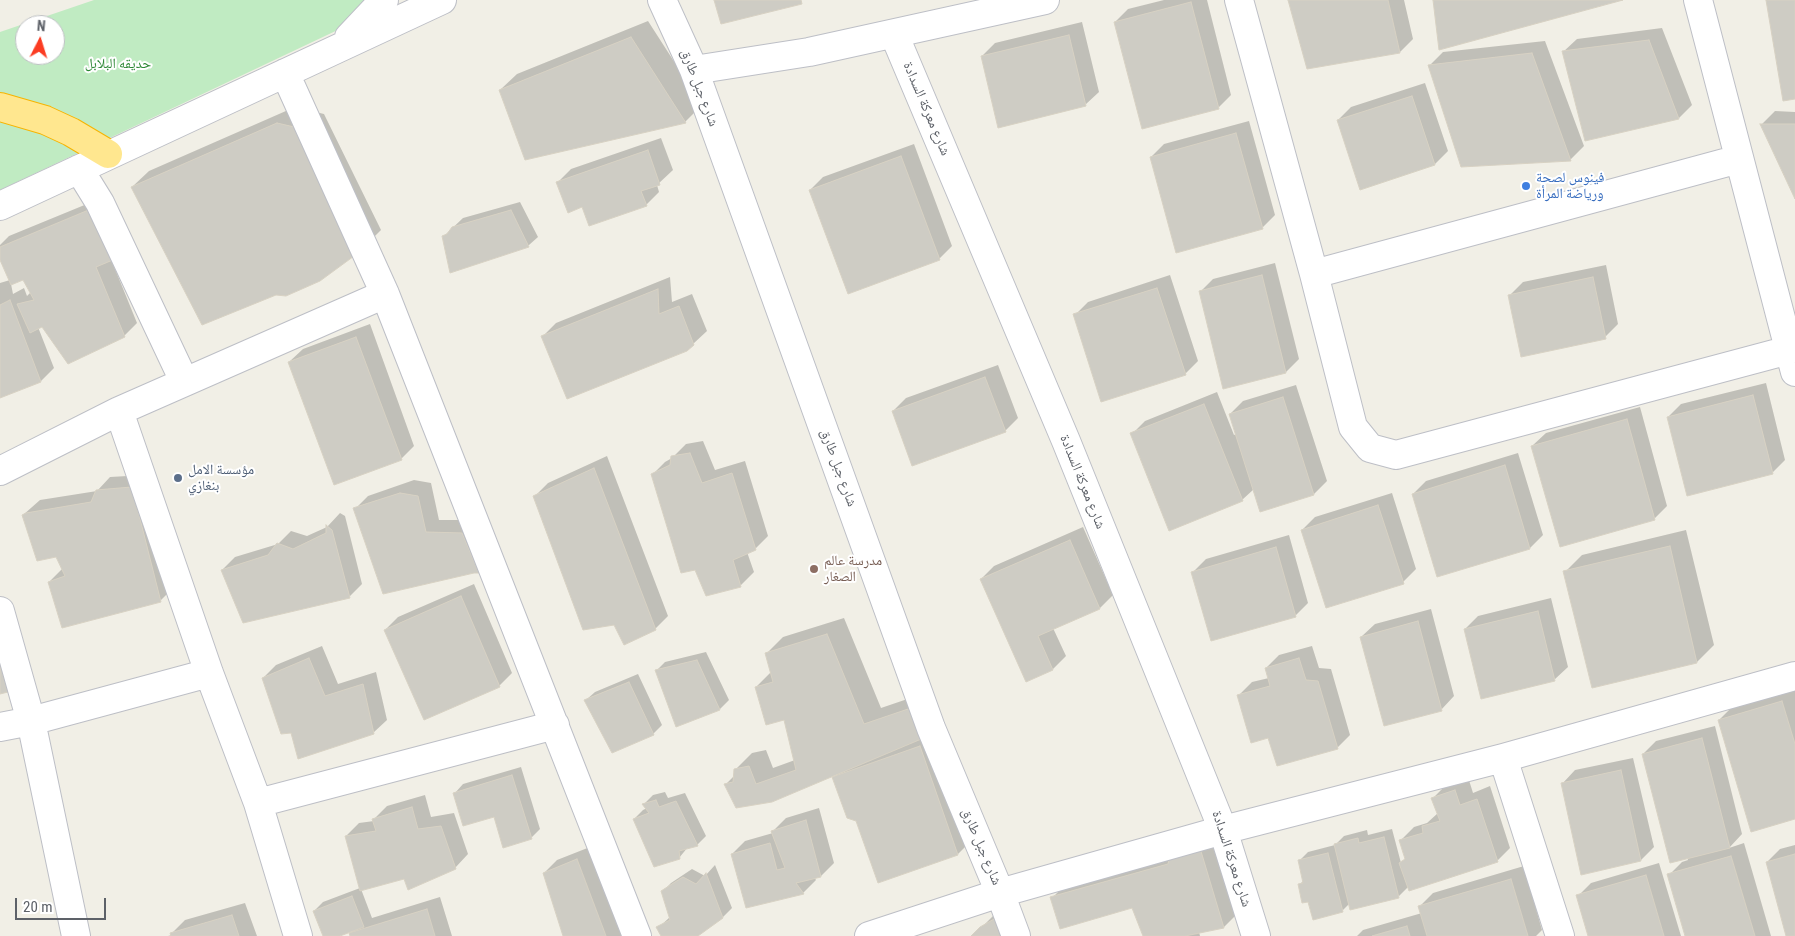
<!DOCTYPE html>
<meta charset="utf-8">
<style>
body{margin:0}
#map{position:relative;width:1795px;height:936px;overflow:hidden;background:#f1efe6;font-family:"Roboto Condensed",sans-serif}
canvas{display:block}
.north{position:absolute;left:15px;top:15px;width:50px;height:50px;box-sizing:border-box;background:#fff;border:1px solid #bec0c3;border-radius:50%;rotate:5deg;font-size:14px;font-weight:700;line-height:20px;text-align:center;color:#5d6168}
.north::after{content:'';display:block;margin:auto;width:18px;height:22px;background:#fb3c22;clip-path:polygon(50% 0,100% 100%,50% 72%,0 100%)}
.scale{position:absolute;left:15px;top:898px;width:91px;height:22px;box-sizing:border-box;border:2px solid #5d6168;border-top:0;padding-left:6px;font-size:15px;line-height:18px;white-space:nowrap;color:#5d6168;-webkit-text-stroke:4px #fff;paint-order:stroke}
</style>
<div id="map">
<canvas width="1795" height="936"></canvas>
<div class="north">N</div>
<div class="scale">20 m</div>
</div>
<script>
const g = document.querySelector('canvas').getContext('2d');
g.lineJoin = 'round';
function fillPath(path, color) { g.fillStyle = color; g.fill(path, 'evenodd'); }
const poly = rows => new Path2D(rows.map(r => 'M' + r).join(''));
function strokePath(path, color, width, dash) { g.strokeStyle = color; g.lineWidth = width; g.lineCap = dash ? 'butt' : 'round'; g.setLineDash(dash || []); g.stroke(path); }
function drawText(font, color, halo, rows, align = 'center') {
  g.font = font + ' "Roboto Condensed","Noto Naskh Arabic",sans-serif'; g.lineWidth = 4; g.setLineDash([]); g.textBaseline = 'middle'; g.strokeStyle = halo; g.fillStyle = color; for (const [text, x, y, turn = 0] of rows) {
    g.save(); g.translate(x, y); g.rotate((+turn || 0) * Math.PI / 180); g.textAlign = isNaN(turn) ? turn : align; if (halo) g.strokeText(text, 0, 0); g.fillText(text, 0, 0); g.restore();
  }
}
fillPath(poly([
 [94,0,381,0,382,9,0,190,0,32],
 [25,25,55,25,55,55,25,55]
]), '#c0ebc2');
fillPath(poly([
 [1164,0,1207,0,1231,95,1218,108,1115,22,1128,9],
 [1289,0,1404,0,1413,39,1400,52],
 [648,21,702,105,685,122,526,158,500,90,517,74],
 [1082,22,1099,92,1085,105,982,56,995,43],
 [1662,28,1692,105,1679,118,1563,52,1577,39],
 [1545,41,1584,146,1571,159,1462,166,1430,65,1443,52],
 [1425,83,1448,151,1435,164,1361,189,1338,120,1351,107],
 [295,107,324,114,381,230,364,247,132,187,149,171],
 [1775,111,1795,112,1795,196,1762,124],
 [1249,121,1275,215,1262,228,1151,157,1164,144],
 [661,138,673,170,657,185,659,192,646,205,583,206,558,182,571,169],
 [914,144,952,246,939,259,810,190,823,177],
 [104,197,111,259,137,323,124,336,42,325,38,327,54,368,41,381,0,396,0,283,10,280,0,257,0,245,9,236],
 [24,279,31,292,27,296,24,288,13,294,11,284],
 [520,202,538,237,529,245,451,271,443,237,463,218],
 [1275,263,1299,359,1286,372,1200,292,1213,279],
 [1606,265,1618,324,1605,337,1510,295,1523,282],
 [1170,275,1198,361,1185,374,1075,315,1088,302],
 [670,277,672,302,692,294,707,331,693,344,543,336,556,323],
 [370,324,414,446,401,459,289,362,303,349],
 [998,365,1018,418,1005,431,893,411,906,398],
 [1766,383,1785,460,1772,473,1668,417,1681,404],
 [1296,385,1327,481,1314,494,1254,489,1242,500,1132,434,1145,421,1217,392,1234,435,1236,434,1230,414,1243,401],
 [1640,407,1667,506,1654,519,1532,446,1546,433],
 [703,441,715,470,745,461,768,536,755,549,747,552,754,572,740,586,652,475,665,462,672,458,686,444],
 [1518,453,1543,535,1530,548,1413,494,1426,481],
 [607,456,668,616,655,629,614,624,535,496,548,483],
 [145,475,173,588,160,601,49,582,63,568,57,556,23,515,40,500,97,491,110,477],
 [414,480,431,483,439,520,475,520,491,559,478,572,355,509,368,496],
 [1392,493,1416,569,1403,582,1302,530,1315,517],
 [340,513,345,516,362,584,349,597,222,570,235,557,278,544,291,531,307,536,327,527],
 [1083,527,1113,595,1100,608,1053,628,1066,656,1053,669,1026,681,981,579,994,566],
 [1686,530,1714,645,1697,662,1593,687,1565,572,1582,555],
 [1289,535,1308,603,1295,616,1193,572,1206,559],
 [474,584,512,673,499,686,385,630,398,617],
 [1551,598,1568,667,1554,680,1465,629,1478,616],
 [0,602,20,678,7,691,0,692],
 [1431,609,1454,696,1441,710,1361,637,1375,624],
 [844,618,881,708,928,692,971,841,958,854,833,778,839,772,771,801,726,784,735,775,735,770,752,753,766,750,773,768,795,760,785,718,756,687,771,672,766,654,783,637],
 [322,646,338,684,376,672,387,720,373,733,292,732,263,678,276,665],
 [1312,646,1319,668,1331,669,1350,735,1337,748,1269,736,1238,696,1252,682,1269,678,1266,668,1279,655],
 [706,652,729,700,720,709,677,725,656,671,665,662],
 [638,674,662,725,653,734,586,700,595,692],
 [1795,689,1795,818,1719,720,1732,707],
 [1715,726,1742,834,1729,848,1744,843,1771,936,1687,936,1669,875,1682,862,1688,860,1643,754,1656,741],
 [1633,758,1654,847,1641,860,1562,784,1575,770],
 [521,767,540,829,531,838,495,815,455,793,463,784],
 [1468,777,1473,793,1490,786,1510,848,1497,861,1408,887,1398,897,1350,903,1342,911,1309,900,1299,885,1304,880,1299,861,1308,852,1335,845,1344,836,1367,830,1368,835,1392,829,1401,863,1406,858,1400,841,1414,827,1427,823,1438,813,1433,798,1446,785],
 [665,792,668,798,685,793,706,836,697,845,688,847,679,858,634,819,643,810,647,808,644,804,653,795],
 [425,795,431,817,454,813,468,854,455,868,404,877,361,889,372,918,440,897,452,936,351,936,350,933,355,929,336,936,324,936,314,911,323,902,360,888,346,836,359,823,374,821,374,819,387,806],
 [819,808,834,863,821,876,814,877,816,880,803,893,747,906,732,854,745,841,773,833,773,831,786,818],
 [1213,836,1237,914,1224,927,1199,932,1200,936,1144,936,1132,906,1052,898,1065,885],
 [1795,845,1795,936,1788,936,1767,862,1780,849],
 [590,847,624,936,564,936,544,873,557,860],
 [1659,863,1681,936,1589,936,1578,896,1591,883],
 [715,865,732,908,723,917,696,936,662,936,658,928,670,917,662,892,671,883,692,869,705,876],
 [1524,866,1542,930,1536,936,1357,936,1363,930,1422,913,1420,906,1433,893],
 [245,903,257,936,168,936,172,935,172,933,185,920],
 [995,914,1020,936,973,936]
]), '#0003');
const building = poly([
 [714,0,801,0,802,4,721,24,714,0],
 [1288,0,1388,0,1400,53,1307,69,1288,0],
 [1433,0,1623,0,1439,50,1433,0],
 [1766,0,1795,0,1795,99,1783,101,1766,0],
 [1191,2,1219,109,1142,129,1114,22,1191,2],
 [1069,35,1086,106,998,128,981,56,1069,35],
 [631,37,686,123,525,160,499,90,631,37],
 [1649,40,1679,119,1585,141,1562,51,1649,40],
 [1532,53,1571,161,1461,167,1428,65,1532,53],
 [1412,96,1435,165,1360,190,1337,120,1412,96],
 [277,123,307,130,365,248,320,281,286,296,276,295,202,325,131,187,277,123],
 [1760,124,1795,124,1795,199,1760,124],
 [1236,133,1263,229,1176,253,1150,157,1236,133],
 [648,150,660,185,641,191,647,206,589,226,582,207,568,213,556,182,648,150],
 [901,156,940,260,848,294,809,190,901,156],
 [91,209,115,259,96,267,125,337,68,364,42,327,30,333,17,304,34,300,23,280,11,285,0,260,0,247,91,209],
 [511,210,529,247,450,273,442,236,447,234,452,227,511,210],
 [1262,275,1286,373,1223,389,1199,291,1262,275],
 [1593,277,1606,339,1521,357,1508,295,1593,277],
 [1157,288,1186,375,1101,402,1073,314,1157,288],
 [658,289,659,314,679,306,694,345,687,351,567,399,541,336,658,289],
 [10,300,41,382,0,398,0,305,10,300],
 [356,337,402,460,334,485,288,362,356,337],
 [985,377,1006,432,912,466,892,411,985,377],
 [1753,395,1773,474,1687,496,1667,417,1753,395],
 [1283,397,1314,495,1260,512,1229,414,1283,397],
 [1204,404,1243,501,1169,531,1130,433,1204,404],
 [1627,419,1655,520,1560,547,1531,446,1627,419],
 [690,453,702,483,732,473,756,550,733,560,741,587,706,596,695,570,681,573,651,474,670,465,671,456,690,453],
 [1505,465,1530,549,1437,577,1412,494,1505,465],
 [594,468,656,630,624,645,614,625,583,630,533,496,594,468],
 [132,487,161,602,62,628,48,582,65,576,56,557,37,561,22,515,26,513,91,502,96,490,132,487],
 [400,493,418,496,426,532,462,533,479,573,474,573,383,594,353,508,400,493],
 [1378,505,1404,584,1326,608,1301,530,1378,505],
 [326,525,332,530,350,598,243,623,221,570,268,555,277,543,293,549,326,533,326,525],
 [1070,540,1100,609,1038,636,1053,670,1026,682,980,579,1070,540],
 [1670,546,1697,663,1592,688,1563,571,1670,546],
 [1276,547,1296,617,1211,641,1191,572,1276,547],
 [461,596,500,687,424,720,384,630,461,596],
 [1538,611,1555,681,1481,699,1464,629,1538,611],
 [1418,621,1442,711,1384,726,1360,637,1418,621],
 [827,634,864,724,911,708,926,737,772,802,736,808,724,784,733,782,734,769,749,766,756,784,796,770,784,720,766,725,755,687,773,682,765,653,827,634],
 [309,658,325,696,363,684,374,734,298,759,291,733,281,734,262,678,309,658],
 [1299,658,1306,680,1318,681,1338,749,1277,766,1268,738,1251,743,1237,695,1270,686,1265,668,1299,658],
 [697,660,720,710,676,727,655,670,697,660],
 [0,665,8,692,0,694,0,665],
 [629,682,654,735,612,753,584,700,629,682],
 [1782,701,1795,744,1795,819,1751,832,1718,720,1782,701],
 [1702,738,1730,848,1670,863,1642,754,1702,738],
 [920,746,958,855,878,883,856,821,847,818,832,777,920,746],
 [1621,770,1641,861,1581,875,1561,783,1621,770],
 [512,775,532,839,503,848,494,817,463,826,453,793,512,775],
 [1455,790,1460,805,1477,799,1498,862,1409,891,1399,863,1405,859,1399,840,1423,833,1422,826,1440,821,1431,798,1455,790],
 [656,800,659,807,676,801,698,846,679,851,680,859,654,867,633,819,649,813,642,804,656,800],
 [412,807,418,829,441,826,456,869,408,890,404,879,360,891,345,836,376,831,372,819,412,807],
 [806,820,821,877,796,883,804,894,746,908,731,854,770,843,777,870,785,868,771,831,806,820],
 [1384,837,1399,898,1350,910,1334,844,1358,838,1359,843,1384,837],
 [1200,848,1224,928,1185,936,1143,936,1132,908,1060,929,1050,897,1168,864,1170,855,1200,848],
 [1328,853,1343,912,1313,920,1308,902,1302,903,1298,884,1303,883,1298,860,1328,853],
 [1795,854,1795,936,1786,936,1766,862,1795,854],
 [1731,856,1755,936,1685,936,1667,874,1731,856],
 [577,859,606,936,563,936,543,873,577,859],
 [706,873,723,918,698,936,661,936,656,927,670,920,661,891,683,877,696,884,706,873],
 [1646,875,1664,936,1588,936,1576,895,1646,875],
 [1511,879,1528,936,1427,936,1418,906,1511,879],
 [352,896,364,927,340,936,323,936,313,911,352,896],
 [427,909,435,936,350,936,349,933,427,909],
 [232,915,239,936,171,936,170,933,232,915],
 [996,918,1002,936,971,936,980,927,996,918],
 [1407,926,1410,936,1372,936,1407,926]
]);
fillPath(building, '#ceccc4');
strokePath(building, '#d7d1c3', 1);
const street = poly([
 [662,0,694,70,931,728,1000,893,1016,936],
 [1239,0,1314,274,1353,427,1370,448,1396,455,1789,350],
 [1698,0,1795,372],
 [894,34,1066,441,1223,830,1256,936],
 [349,37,384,0],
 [694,70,809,52,1045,0],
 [285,73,385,294],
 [79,169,100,203,184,381],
 [0,206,442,0],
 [1314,274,1739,159],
 [119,411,209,673,258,803,298,936],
 [0,471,119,411,385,294,637,936],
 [0,611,31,721,76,936],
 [0,727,31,721,209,673],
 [1503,758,1560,936],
 [258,803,555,725],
 [869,936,1000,893,1223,830,1503,758,1795,676]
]);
const highway = poly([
 [0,107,45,120,71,132,108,154]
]);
strokePath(street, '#bdbfc6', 30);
strokePath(highway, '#f7b400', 30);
strokePath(street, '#fff', 28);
strokePath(highway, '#ffe78f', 28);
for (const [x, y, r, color] of [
 [1526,186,5,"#3f7fe0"],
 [178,478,5,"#5c6f8a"],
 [814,569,5,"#8d6e63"]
]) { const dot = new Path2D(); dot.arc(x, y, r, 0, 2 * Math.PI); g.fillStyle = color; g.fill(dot); strokePath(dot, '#fff', 2); }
drawText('14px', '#2c8734', '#fff', [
 ["حديقه البلابل",118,64]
]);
drawText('14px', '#5d6168', '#fff', [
 ["شارع جبل طارق",699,88,69],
 ["شارع معركة السدادة",926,109,67],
 ["شارع جبل طارق",838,468,70],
 ["شارع معركة السدادة",1082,482,68],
 ["شارع جبل طارق",981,847,67],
 ["شارع معركة السدادة",1231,859,72]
]);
drawText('14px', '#366cbe', '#fff', [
 ["فينوس لصحة",1536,178],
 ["ورياضة المرأة",1536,194]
], 'left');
drawText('14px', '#4e5e75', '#fff', [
 ["مؤسسة الامل",188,470],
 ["بنغازي",188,486]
], 'left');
drawText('14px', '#785e54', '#fff', [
 ["مدرسة عالم",824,561],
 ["الصغار",824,577]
], 'left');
</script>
